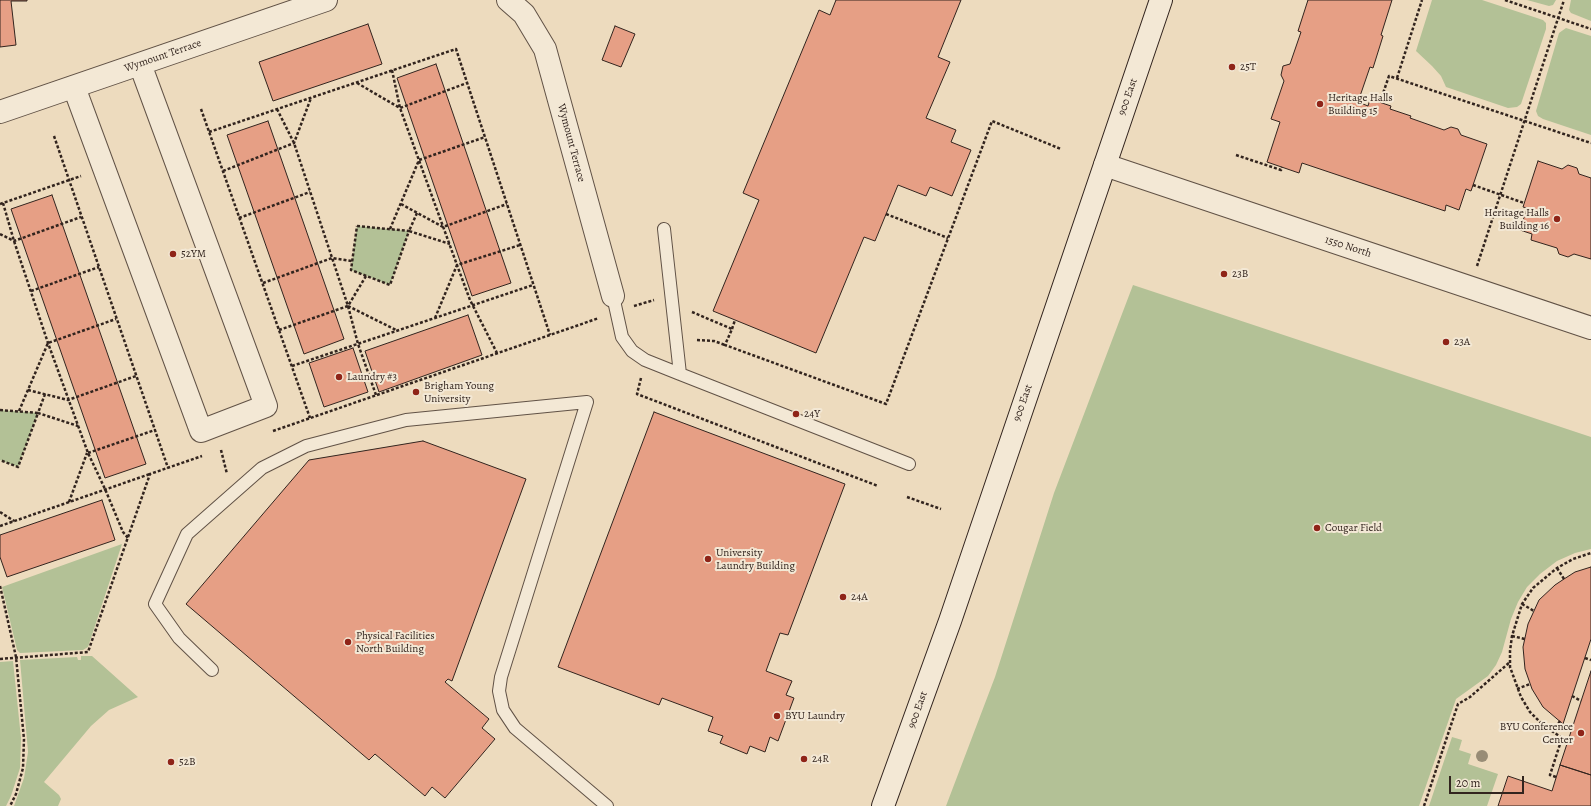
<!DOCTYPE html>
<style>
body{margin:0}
#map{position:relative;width:1591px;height:806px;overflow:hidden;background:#eddbbe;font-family:Alegreya,serif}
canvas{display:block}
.scale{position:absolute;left:1449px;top:776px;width:75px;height:18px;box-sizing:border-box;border:2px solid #32241e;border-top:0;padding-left:5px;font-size:12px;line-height:14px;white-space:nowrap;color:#32241e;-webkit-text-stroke:3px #f3e8d5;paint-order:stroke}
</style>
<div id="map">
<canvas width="1591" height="806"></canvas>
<div class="scale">20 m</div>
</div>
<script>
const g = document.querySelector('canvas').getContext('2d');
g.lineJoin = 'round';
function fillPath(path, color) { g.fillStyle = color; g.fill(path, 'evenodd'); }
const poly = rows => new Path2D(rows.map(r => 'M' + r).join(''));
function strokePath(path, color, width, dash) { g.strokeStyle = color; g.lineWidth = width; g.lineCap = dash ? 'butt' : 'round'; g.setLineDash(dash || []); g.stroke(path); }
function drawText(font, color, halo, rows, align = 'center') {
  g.font = font + ' Alegreya,serif'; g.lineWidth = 4; g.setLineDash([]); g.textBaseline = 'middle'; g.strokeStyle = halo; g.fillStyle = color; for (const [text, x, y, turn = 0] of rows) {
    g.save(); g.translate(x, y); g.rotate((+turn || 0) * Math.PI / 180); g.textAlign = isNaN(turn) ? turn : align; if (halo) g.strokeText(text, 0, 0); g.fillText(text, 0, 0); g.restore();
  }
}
fillPath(poly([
 [1432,0,1482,0,1543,20,1546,23,1546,29,1521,104,1517,107,1508,108,1446,87,1441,76,1432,66,1416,51],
 [1527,0,1556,0,1553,5,1549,6],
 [1571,0,1591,0,1591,21,1571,13,1569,10],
 [1566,28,1591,36,1591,135,1543,119,1538,116,1536,111,1559,33],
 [357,226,409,231,390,285,351,270],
 [1133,285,1591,437,1591,549,1575,553,1557,561,1540,574,1527,587,1518,602,1511,619,1502,652,1496,665,1488,676,1456,699,1419,806,946,806,995,677,1054,493],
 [0,410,38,413,18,467,0,460],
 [122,544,88,647,83,650,20,653,17,650,2,587],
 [81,656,92,656,138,697,109,710,91,726,44,782,59,795,61,799,58,806,14,806,24,778,28,752,20,660,77,657,78,660,81,660],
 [13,661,21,738,20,768,11,796,6,806,0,806,0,662],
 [1452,737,1462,740,1459,750,1471,754,1468,764,1498,774,1487,806,1429,806]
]), '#b3c196');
const building = poly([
 [0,0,27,0,27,1,11,1,16,45,0,47,0,0],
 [836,0,961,0,938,57,950,62,926,118,956,130,951,142,971,150,952,196,930,187,926,196,898,185,875,241,864,237,816,353,713,311,759,200,743,193,819,10,830,15,836,0],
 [1308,0,1392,0,1381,35,1383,36,1373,68,1370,67,1358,102,1368,106,1370,99,1391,106,1390,109,1411,116,1410,118,1444,130,1451,127,1458,129,1461,135,1487,144,1471,191,1466,189,1459,210,1446,205,1445,211,1302,163,1299,173,1267,162,1280,122,1271,119,1284,81,1281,75,1283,66,1290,64,1301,32,1298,31,1308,0],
 [368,24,382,64,273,101,259,62,368,24],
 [615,26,635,34,621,67,602,60,615,26],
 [436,64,511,283,472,296,397,78,436,64],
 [268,121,344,339,304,354,227,135,268,121],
 [1538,161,1562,169,1568,165,1577,168,1579,174,1591,178,1591,259,1574,254,1568,257,1559,254,1557,248,1531,240,1532,234,1520,230,1527,208,1523,207,1538,161],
 [52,195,146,464,105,478,11,209,52,195],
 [468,315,482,355,379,392,365,351,468,315],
 [353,348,368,392,324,407,309,363,353,348],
 [654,412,845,484,788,635,780,633,766,671,792,681,786,695,794,698,778,741,770,737,765,752,750,746,747,754,720,743,723,736,708,731,713,717,662,698,659,705,558,667,654,412],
 [423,441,526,479,452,681,448,679,445,682,489,719,482,728,495,739,445,798,432,787,425,796,375,754,369,760,186,604,309,460,423,441],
 [102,500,115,540,7,577,0,557,0,535,102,500],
 [1591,567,1591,639,1563,724,1543,707,1532,689,1525,669,1523,647,1528,624,1539,600,1555,585,1564,579,1575,572,1591,567],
 [1591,671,1591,775,1560,765,1591,671],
 [1560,765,1591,775,1591,806,1498,806,1508,776,1552,791,1560,765]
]);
fillPath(building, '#e69f85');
strokePath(building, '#32241e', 1);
const service = poly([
 [664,229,680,374,909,464],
 [613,296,622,337,632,351,645,360,680,374],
 [212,670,179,638,155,604,187,534,262,468,306,446,406,420,587,402,501,677,499,691,503,710,515,728,607,806]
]);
const minor = poly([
 [508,0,524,14,545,49,613,296],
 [74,87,201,431,266,406,140,64],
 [0,112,326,0],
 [1105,165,1591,328]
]);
const secondary = poly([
 [883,806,950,621,1161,0]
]);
strokePath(service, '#615246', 14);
strokePath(minor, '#615246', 24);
strokePath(secondary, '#32241e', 24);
strokePath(poly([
 [1505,0,1591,29],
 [392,70,400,108,457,265,470,300,497,353],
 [1397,78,1422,0],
 [357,83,400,108,467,83],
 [1380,102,1389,76,1591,143],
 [201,109,310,418],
 [277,109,294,143,348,306,358,344,376,395],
 [209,132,456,49,550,335],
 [54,136,168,468],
 [1236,155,1281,170,1282,167],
 [223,171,294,143,311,98],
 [1473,185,1524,203],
 [3,203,14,241,48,343,88,453,105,489,123,532,128,538],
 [0,204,81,176],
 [401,204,443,227,507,204],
 [417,213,409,231,450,244],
 [886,214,948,238],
 [239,218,310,192],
 [357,226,409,231,390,285,351,270,357,226],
 [390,229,419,160,485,137],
 [0,234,14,241,81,217],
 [1477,266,1564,0],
 [263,283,332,258,352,261],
 [31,291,99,267],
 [348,306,396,330],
 [634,306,654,300],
 [692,312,732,329,725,345,886,404,992,121,1061,149],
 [435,318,457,265,520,245],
 [732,329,735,320],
 [279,330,348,306,366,276],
 [697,340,714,341,725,345],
 [292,366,533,285],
 [641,378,637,394,878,486],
 [28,390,68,400,136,376],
 [45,394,38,413,78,426],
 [0,410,38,413,18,467,0,460],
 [19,411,48,343,116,319],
 [273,431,599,318],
 [221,450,227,474],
 [88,453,155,430],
 [907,497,941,509],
 [69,502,87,453],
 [0,512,14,521],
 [0,526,150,474],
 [1557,568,1564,579],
 [0,586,16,657,24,739,23,768,16,794,10,806],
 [1522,604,1534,611],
 [1512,636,1525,639],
 [1585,658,1591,660],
 [0,659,88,652,150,474,202,456],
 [1517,689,1530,684],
 [1572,696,1581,701],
 [1553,732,1560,721],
 [1556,777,1550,775,1562,738,1542,724,1530,712,1521,697,1510,667,1510,651,1512,636,1522,604,1533,588,1557,568,1573,559,1591,553],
 [1424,806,1458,704,1470,697,1510,662]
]), '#32241e', 2.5, [3, 2]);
strokePath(service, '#f3e8d5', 12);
strokePath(minor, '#f3e8d5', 22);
strokePath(secondary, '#f3e8d5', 22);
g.fillStyle = '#988c76';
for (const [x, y] of [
 [1482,756]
]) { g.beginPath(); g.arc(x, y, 6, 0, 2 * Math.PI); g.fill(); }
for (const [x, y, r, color] of [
 [1232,67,4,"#8f2418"],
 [1320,104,4,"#8f2418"],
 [1557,219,4,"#8f2418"],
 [173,254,4,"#8f2418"],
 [1224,274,4,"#8f2418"],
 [1446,342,4,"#8f2418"],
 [339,377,4,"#8f2418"],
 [416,392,4,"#8f2418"],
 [796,414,4,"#8f2418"],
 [1317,528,4,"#8f2418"],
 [708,559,4,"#8f2418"],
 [843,597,4,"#8f2418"],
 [348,642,4,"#8f2418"],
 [777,716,4,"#8f2418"],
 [1581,733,4,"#8f2418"],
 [804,759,4,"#8f2418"],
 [171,762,4,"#8f2418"]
]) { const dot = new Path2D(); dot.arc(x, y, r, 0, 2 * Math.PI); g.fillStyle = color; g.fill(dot); strokePath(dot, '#f3e8d5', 1.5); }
drawText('11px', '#32241e', '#f3e8d5', [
 ["Wymount Terrace",163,56,-19],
 ["900 East",1128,97,-71],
 ["Wymount Terrace",571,143,75],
 ["1550 North",1348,247,18],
 ["900 East",1023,403,-71],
 ["900 East",918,710,-70]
]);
drawText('11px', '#32241e', '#f3e8d5', [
 ["25T",1240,67],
 ["Heritage Halls",1328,98],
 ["Building 15",1328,111],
 ["Heritage Halls",1549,213,"right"],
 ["Building 16",1549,226,"right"],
 ["52YM",181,254],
 ["23B",1232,274],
 ["23A",1454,342],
 ["Laundry #3",347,377],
 ["Brigham Young",424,386],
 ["University",424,399],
 ["24Y",804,414],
 ["Cougar Field",1325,528],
 ["University",716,553],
 ["Laundry Building",716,566],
 ["24A",851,597],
 ["Physical Facilities",356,636],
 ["North Building",356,649],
 ["BYU Laundry",785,716],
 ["BYU Conference",1573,727,"right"],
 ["Center",1573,740,"right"],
 ["24R",812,759],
 ["52B",179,762]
], 'left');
</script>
